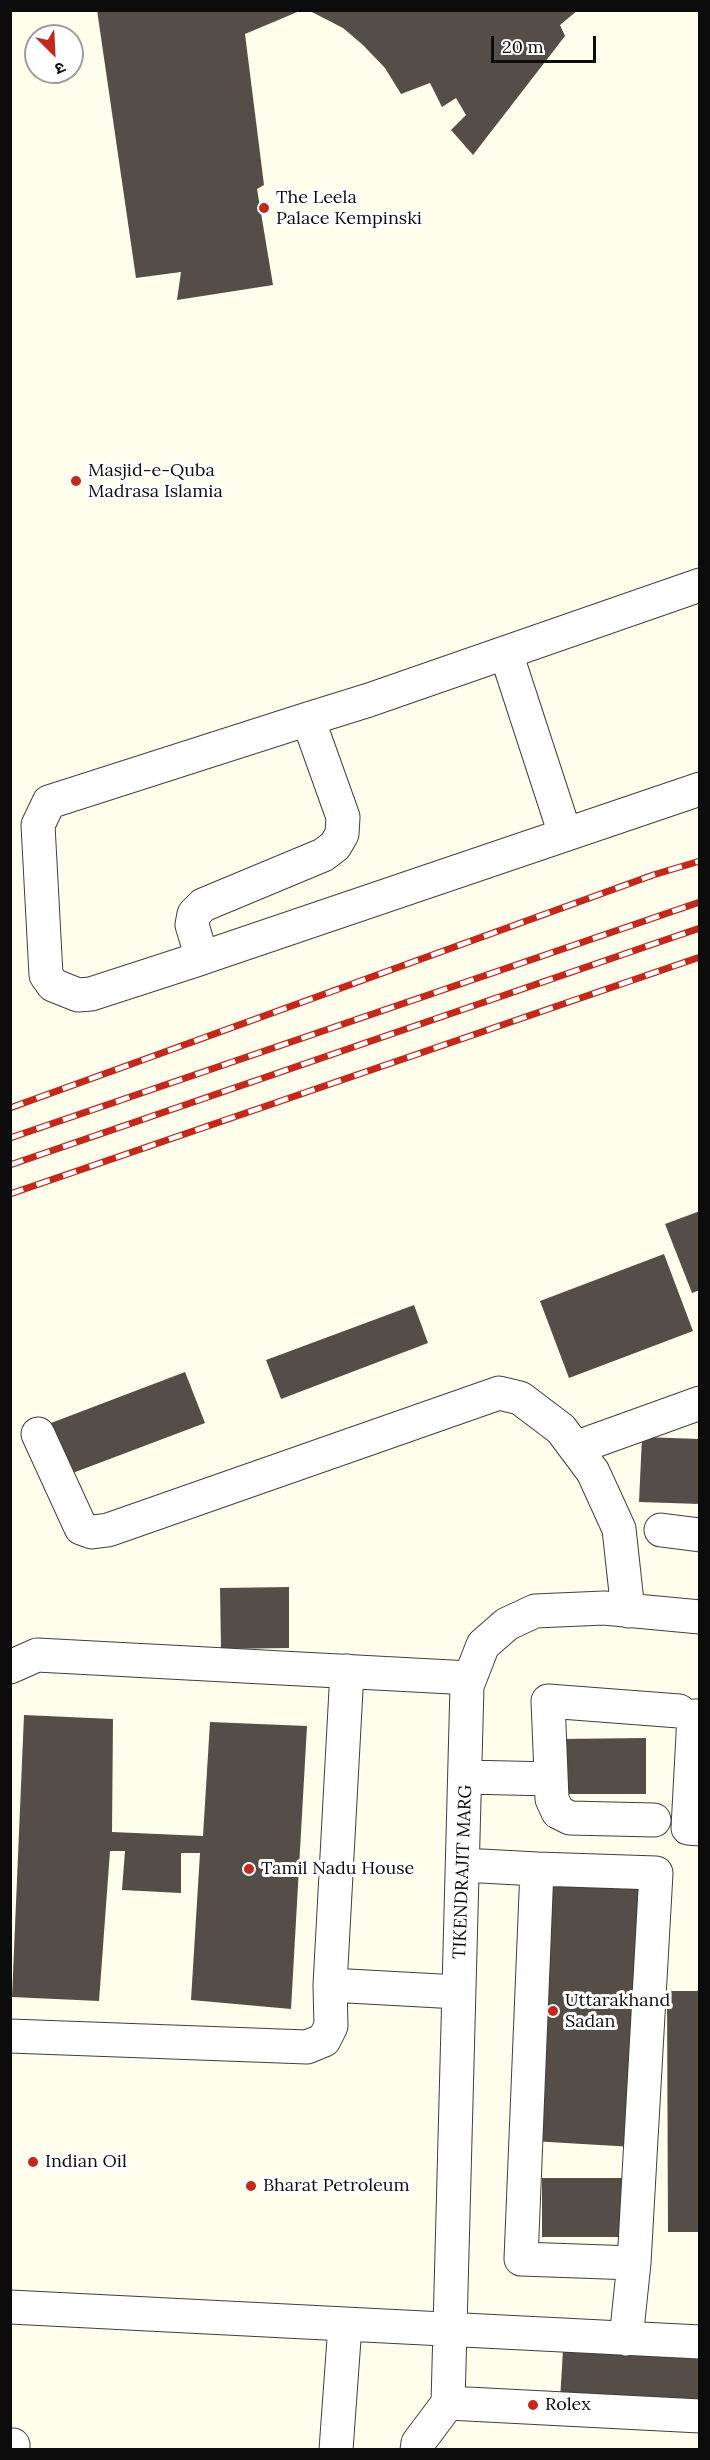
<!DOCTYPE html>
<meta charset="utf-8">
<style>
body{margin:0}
#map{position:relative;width:710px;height:2460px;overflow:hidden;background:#fffdeb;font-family:Lora,"Noto Sans Devanagari",serif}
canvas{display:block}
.frame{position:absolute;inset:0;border:12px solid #0c0c0c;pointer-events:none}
.north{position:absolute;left:24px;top:24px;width:60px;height:60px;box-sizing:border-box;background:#fff;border:2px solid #9e9e9e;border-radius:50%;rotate:156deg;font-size:16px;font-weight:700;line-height:24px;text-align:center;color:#0c0c0c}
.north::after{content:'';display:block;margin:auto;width:21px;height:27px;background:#c3281d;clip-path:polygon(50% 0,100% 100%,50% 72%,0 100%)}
.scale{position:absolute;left:491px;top:36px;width:105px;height:27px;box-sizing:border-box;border:3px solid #0c0c0c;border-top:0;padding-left:8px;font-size:18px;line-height:21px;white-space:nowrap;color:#0c0c0c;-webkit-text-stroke:4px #fff;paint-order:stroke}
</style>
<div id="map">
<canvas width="710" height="2460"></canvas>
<div class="frame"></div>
<div class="north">उ</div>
<div class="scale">20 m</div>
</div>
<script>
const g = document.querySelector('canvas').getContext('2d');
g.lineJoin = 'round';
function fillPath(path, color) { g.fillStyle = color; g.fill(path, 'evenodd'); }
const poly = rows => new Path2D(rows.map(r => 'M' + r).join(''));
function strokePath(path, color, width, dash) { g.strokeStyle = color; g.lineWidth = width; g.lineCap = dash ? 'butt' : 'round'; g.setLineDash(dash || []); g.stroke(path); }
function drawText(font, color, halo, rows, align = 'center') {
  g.font = font + ' Lora,serif'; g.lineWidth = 6; g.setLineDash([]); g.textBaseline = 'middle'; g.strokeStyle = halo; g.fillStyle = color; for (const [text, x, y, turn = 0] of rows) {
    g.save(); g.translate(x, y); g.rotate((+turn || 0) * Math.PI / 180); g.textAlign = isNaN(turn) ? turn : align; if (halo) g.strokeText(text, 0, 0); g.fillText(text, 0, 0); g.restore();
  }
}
fillPath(poly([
 [97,10,302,10,245,34,264,185,257,189,273,285,177,300,181,272,136,278],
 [308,10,578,10,560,25,565,36,473,155,451,130,466,115,456,98,442,107,430,83,401,94,385,68,363,45,343,28],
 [700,1211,700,1290,692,1293,665,1224],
 [664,1254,693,1331,569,1378,540,1301],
 [414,1305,428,1343,281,1399,266,1360],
 [185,1372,205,1423,70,1474,51,1423],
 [642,1437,700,1439,700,1504,639,1502],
 [289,1587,289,1648,221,1649,220,1588],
 [24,1715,113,1719,112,1832,203,1836,210,1722,307,1726,291,2009,191,2000,200,1853,181,1853,181,1893,122,1890,125,1851,110,1851,99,2001,12,1997],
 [646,1738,646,1794,560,1794,560,1739],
 [549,1876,650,1882,633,2147,532,2141],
 [667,1991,700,1991,700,2232,668,2232],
 [542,2178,622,2178,623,2237,542,2237],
 [563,2350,700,2359,700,2409,560,2400]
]), '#554e48');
const minor = poly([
 [506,653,565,834],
 [308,719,343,817,342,834,335,846,323,855,203,905,194,914,192,925,202,958,91,994,78,995,53,985,46,975,38,825,49,802,308,719,369,700,700,585],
 [202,958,700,789],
 [38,1434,81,1528,92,1532,108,1530,499,1393,520,1398,561,1429,593,1472,619,1529,628,1611],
 [575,1448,700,1403],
 [661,1530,700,1535],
 [10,1667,37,1655,470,1678],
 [700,1716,694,1716,688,1828,700,1829],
 [466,1777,551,1779],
 [654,1820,570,1818,558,1812,552,1799,548,1701,679,1711],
 [463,1865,537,1869,521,2259,634,2263,626,2339],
 [537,1869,656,1873,634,2263],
 [330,1985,458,1992],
 [10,2036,307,2047,324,2040,331,2026,330,1985,347,1671],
 [10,2307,700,2342],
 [448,2403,700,2416],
 [13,2450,13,2445],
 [336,2450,345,2325],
 [417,2450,418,2443,448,2403,467,1686,483,1645,507,1624,535,1611,604,1608,700,1617]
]);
strokePath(minor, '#3f3f3f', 35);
strokePath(minor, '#fff', 33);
const rail = poly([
 [10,1108,653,875,700,861],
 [10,1138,700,902],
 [10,1165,700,928],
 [10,1194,700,957]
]);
strokePath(rail, '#c3281d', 7);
strokePath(rail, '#fff', 4.5, [14]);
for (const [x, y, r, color] of [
 [264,208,6,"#c3281d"],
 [76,481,6,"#c3281d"],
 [249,1869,6,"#c3281d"],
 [553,2011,6,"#c3281d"],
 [33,2162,6,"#c3281d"],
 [251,2186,6,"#c3281d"],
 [533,2405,6,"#c3281d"]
]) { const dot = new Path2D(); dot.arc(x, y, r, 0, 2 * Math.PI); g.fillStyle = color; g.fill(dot); strokePath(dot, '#fff', 2); }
drawText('18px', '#0c0c0c', '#fff', [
 ["The Leela",276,198],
 ["Palace Kempinski",276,219],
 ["Masjid-e-Quba",88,471],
 ["Madrasa Islamia",88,492],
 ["Tamil Nadu House",261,1869],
 ["Uttarakhand",565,2001],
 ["Sadan",565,2022],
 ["Indian Oil",45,2162],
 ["Bharat Petroleum",263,2186],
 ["Rolex",545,2405]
], 'left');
drawText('18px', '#0c0c0c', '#fff', [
 ["TIKENDRAJIT MARG",463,1872,-88]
]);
</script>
